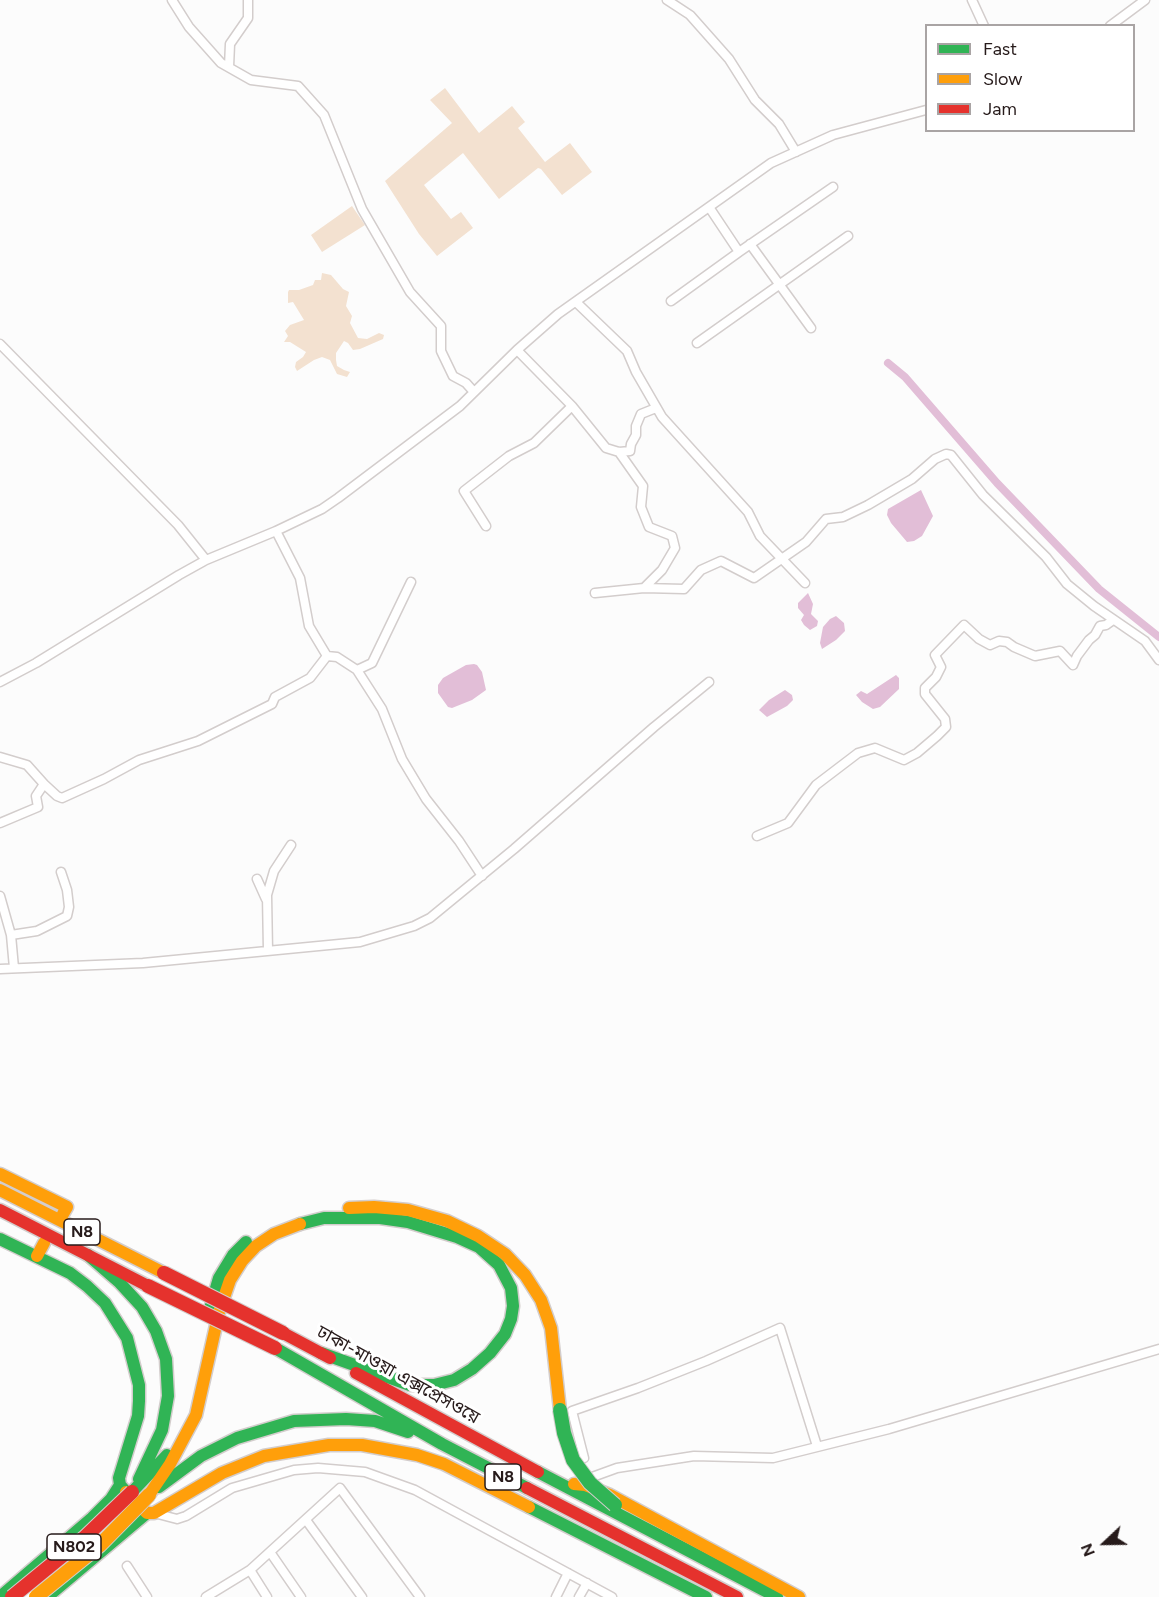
<!DOCTYPE html>
<meta charset="utf-8">
<style>
body{margin:0}
#map{position:relative;width:1159px;height:1597px;overflow:hidden;background:#fcfcfc;font-family:Figtree,sans-serif}
canvas{display:block}
.legend{position:absolute;left:925px;top:24px;width:210px;height:108px;box-sizing:border-box;background:#fff;border:2px solid #a9a4a4;margin:0;padding:8px 10px;list-style:none;font-size:18px;color:#271b1b}
.legend li{display:flex;align-items:center;gap:12px;height:30px}
.legend b{width:30px;border:2px solid #a9a4a4}
.north{position:absolute;left:1075px;top:1513px;width:60px;height:60px;-webkit-text-stroke:4px #fff;paint-order:stroke;rotate:248deg;font-size:16px;font-weight:700;line-height:24px;text-align:center;color:#271b1b}
.north::after{content:'';display:block;margin:auto;width:21px;height:27px;background:#271b1b;clip-path:polygon(50% 0,100% 100%,50% 72%,0 100%)}
</style>
<div id="map">
<canvas width="1159" height="1597"></canvas>
<ul class="legend">
<li><b style="height:8px;background:#30b455"></b>Fast</li>
<li><b style="height:8px;background:#ff9f0a"></b>Slow</li>
<li><b style="height:8px;background:#e5322d"></b>Jam</li>
</ul>
<div class="north">N</div>
</div>
<script>
const g = document.querySelector('canvas').getContext('2d');
g.lineJoin = 'round';
function fillPath(path, color) { g.fillStyle = color; g.fill(path, 'evenodd'); }
const poly = rows => new Path2D(rows.map(r => 'M' + r).join(''));
function strokePath(path, color, width, dash) { g.strokeStyle = color; g.lineWidth = width; g.lineCap = dash ? 'butt' : 'round'; g.setLineDash(dash || []); g.stroke(path); }
function drawText(font, color, halo, rows, align = 'center') {
  g.font = font + ' Figtree,"Noto Sans Bengali",sans-serif'; g.lineWidth = 6; g.setLineDash([]); g.textBaseline = 'middle'; g.strokeStyle = halo; g.fillStyle = color; for (const [text, x, y, turn = 0] of rows) {
    g.save(); g.translate(x, y); g.rotate((+turn || 0) * Math.PI / 180); g.textAlign = isNaN(turn) ? turn : align; if (halo) g.strokeText(text, 0, 0); g.fillText(text, 0, 0); g.restore();
  }
}
fillPath(poly([
 [445,88,479,133,512,106,525,122,518,128,545,162,570,143,592,172,562,195,541,169,538,168,499,199,463,153,424,185,451,219,461,212,473,228,437,256,419,234,385,181,452,123,430,100],
 [352,206,365,225,322,252,311,235],
 [322,273,331,275,343,289,349,292,346,306,352,316,350,323,358,338,367,339,379,333,384,335,383,339,360,349,353,350,348,343,344,341,336,353,336,360,337,366,344,370,350,372,347,377,337,374,330,360,322,357,314,360,297,371,295,367,296,362,303,357,306,352,290,342,284,342,288,336,285,331,290,325,304,320,293,302,288,303,288,292,289,290,299,290,313,285,315,280,321,280]
]), '#f3e1d0');
fillPath(poly([
 [921,490,933,516,922,536,914,541,907,542,891,523,887,515,888,509],
 [808,593,813,604,811,614,818,621,817,626,810,630,804,625,801,620,804,615,798,608,798,603],
 [836,616,844,623,845,631,836,640,822,649,820,643,823,627,830,619],
 [474,664,477,665,482,672,486,690,472,700,452,708,448,707,438,693,438,685,443,678,466,665],
 [896,675,899,678,899,689,880,707,873,709,862,702,856,695,861,691,867,694],
 [785,690,792,695,793,700,787,706,767,717,759,710,769,700]
]), '#e2bed7');
strokePath(poly([
 [888,363,905,377,997,483,1099,589,1159,637]
]), '#e2bed7', 8);
const street = poly([
 [172,0,189,27,221,63,251,80,298,86,324,115,362,209,410,292,441,326,441,351,453,376,466,383,474,392],
 [667,0,690,15,729,59,755,100,779,124,796,152],
 [972,0,984,26],
 [1110,26,1145,0],
 [229,67,230,44,248,18,248,0],
 [709,207,739,252,833,187],
 [750,244,811,328],
 [671,301,739,252],
 [577,303,627,351,636,372,662,417,748,512,760,536,805,583],
 [697,343,848,236],
 [0,344,178,525,206,560],
 [517,350,572,406,606,448,619,452,630,451,631,444,636,435,636,426,641,414,656,408],
 [486,526,464,491,509,456,534,443,572,406],
 [644,588,684,589,701,570,721,561,754,578,806,542,826,519,843,517,868,505,912,479,935,459,946,454,951,455,983,495,1046,557,1067,584,1094,606,1145,641,1159,660],
 [595,593,644,588,662,570,675,548,672,536,649,527,641,507,643,486,619,452],
 [327,656,337,657,357,670,372,663,411,582],
 [357,670,382,709,402,759,426,799,459,841,482,876],
 [0,682,36,663,179,575,206,560,276,531,322,509,338,498,460,406,517,350,558,314,771,163,833,135,926,110],
 [0,757,27,765,44,784,57,796,62,798,104,779,139,760,198,741,272,704,275,697,310,678,327,656,309,626,300,578,276,531],
 [0,823,38,807,36,796,44,784],
 [757,836,788,823,816,785,858,753,875,748,904,760,917,753,937,736,946,727,945,719,925,694,925,688,936,677,941,667,935,655,964,625,979,639,990,645,999,641,1007,642,1014,647,1035,656,1060,651,1073,665,1077,656,1089,640,1095,635,1100,626,1106,625,1113,620],
 [257,879,266,899],
 [0,896,11,935],
 [268,951,267,895,274,871,291,845],
 [14,968,11,935,37,931,67,916,69,907,67,890,61,872],
 [0,969,143,963,360,942,414,926,430,918,514,849,654,727,709,682],
 [584,1458,572,1411,638,1388,706,1361,780,1328,817,1446],
 [584,1480,617,1468,694,1456,773,1458,889,1429,1159,1349],
 [154,1513,177,1519,186,1516,232,1488,294,1470,318,1468,365,1472,415,1490,612,1597],
 [306,1520,362,1597],
 [270,1552,301,1597],
 [127,1566,147,1597],
 [250,1570,267,1597],
 [206,1597,250,1570,340,1488,420,1597],
 [556,1597,568,1573],
 [579,1597,587,1583]
]);
const fast = poly([
 [300,1224,324,1218,380,1218,408,1222,457,1237,479,1247,499,1265,511,1288,513,1306,511,1319,505,1334,490,1353,472,1369,454,1380,434,1385,410,1385,321,1353],
 [0,1239,70,1273,87,1286,105,1303,127,1338,139,1385,139,1401,138,1416,119,1478,120,1485,126,1492],
 [88,1255,119,1282,142,1307,156,1331,166,1359,168,1396,162,1430,139,1479],
 [210,1309,219,1278,233,1255,246,1242],
 [275,1348,442,1444,527,1488],
 [538,1472,777,1597],
 [159,1487,201,1456,237,1438,294,1421,346,1419,375,1421,408,1432],
 [132,1492,167,1455],
 [529,1507,706,1597],
 [0,1597,92,1518,111,1499,120,1485],
 [47,1597,147,1513]
]);
const slow = poly([
 [0,1174,67,1207,63,1214],
 [0,1190,164,1273],
 [349,1208,374,1207,408,1210,447,1221,478,1236,505,1254,525,1275,541,1300,551,1328,560,1410],
 [37,1256,44,1243],
 [574,1484,585,1485,610,1495,799,1597],
 [126,1492,147,1513,154,1513,222,1473,264,1456,329,1445,362,1445,417,1455,444,1464,529,1507],
 [149,1495,170,1464,196,1415,219,1312,230,1280,242,1261,256,1246,274,1234,300,1224]
]);
const jam = poly([
 [0,1210,148,1286],
 [283,1333,330,1358],
 [356,1373,538,1472],
 [527,1488,737,1597]
]);
strokePath(street, '#d3cdcc', 11);
strokePath(fast, '#d3cdcc', 15);
strokePath(slow, '#d3cdcc', 15);
strokePath(jam, '#d3cdcc', 15);
strokePath(street, '#fff', 8);
strokePath(fast, '#30b455', 12);
strokePath(slow, '#ff9f0a', 12);
strokePath(jam, '#e5322d', 12);
const fastBridge = poly([
 [560,1410,564,1433,573,1460,590,1483,615,1505]
]);
const slowBridge = poly([
 [36,1597,100,1545,149,1495]
]);
const jamBridge = poly([
 [164,1273,283,1333],
 [148,1286,275,1348],
 [12,1597,84,1538,132,1492]
]);
strokePath(fastBridge, '#d3cdcc', 16, []);
strokePath(slowBridge, '#d3cdcc', 16, []);
strokePath(jamBridge, '#d3cdcc', 16, []);
strokePath(fastBridge, '#30b455', 14);
strokePath(slowBridge, '#ff9f0a', 14);
strokePath(jamBridge, '#e5322d', 14);
for (const [x, y, w] of [
 [82,1232,36],
 [503,1477,36],
 [74,1547,54]
]) { const box = new Path2D(); box.roundRect(x - w / 2, y - 13, w, 26, 4.5); g.fillStyle = '#fff'; g.fill(box); strokePath(box, '#271b1b', 1.5); }
drawText('bold 16px', '#271b1b', null, [
 ["N8",82,1232],
 ["N8",503,1477],
 ["N802",74,1547]
]);
drawText('18px', '#271b1b', '#fff', [
 ["ঢাকা-মাওয়া এক্সপ্রেসওয়ে",398,1375,29]
]);
</script>
